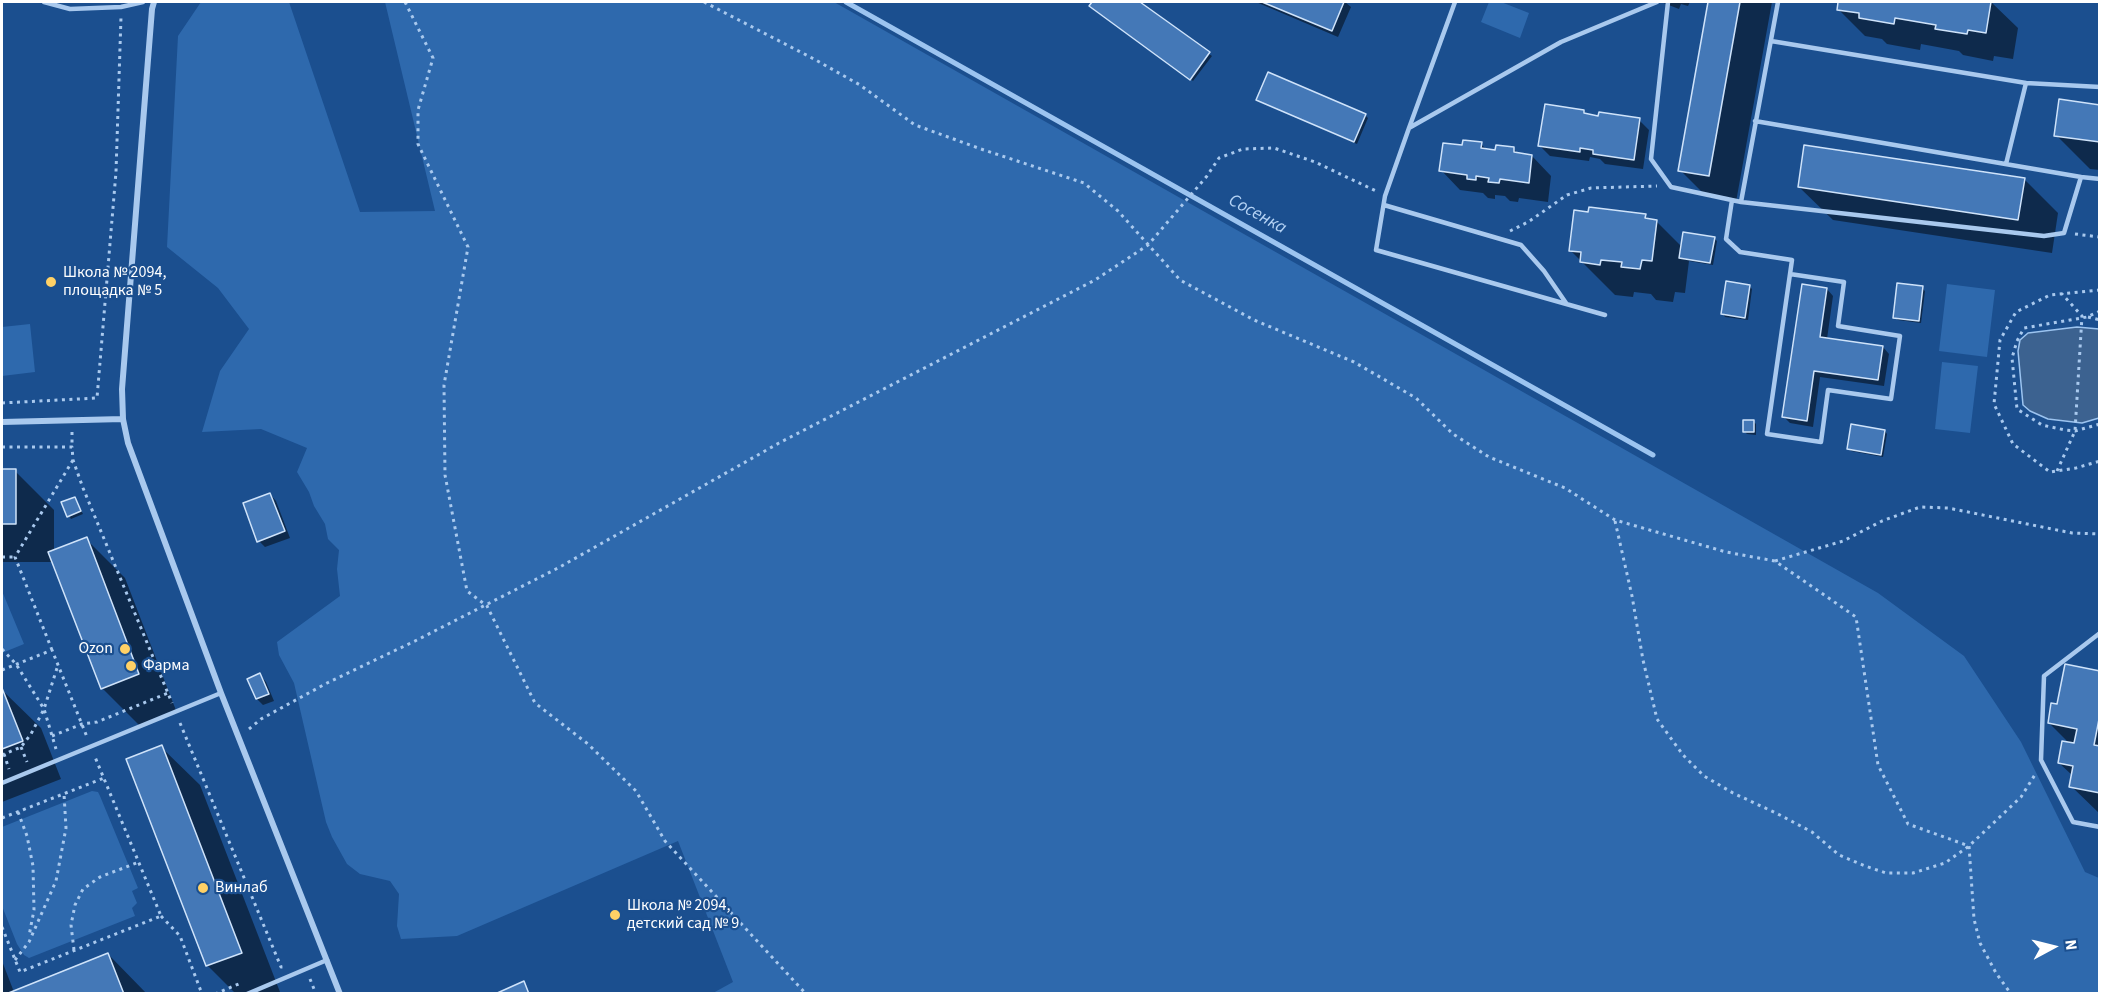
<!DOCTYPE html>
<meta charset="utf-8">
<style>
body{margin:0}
#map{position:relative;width:2101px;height:995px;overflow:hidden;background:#1b4f8f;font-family:"Source Sans 3",sans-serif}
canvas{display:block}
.frame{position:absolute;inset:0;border:3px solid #fff;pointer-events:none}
.north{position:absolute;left:2023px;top:917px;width:60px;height:60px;-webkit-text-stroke:4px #1b4f8f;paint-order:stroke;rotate:83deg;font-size:16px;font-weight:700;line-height:24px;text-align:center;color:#fff}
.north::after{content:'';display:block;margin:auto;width:21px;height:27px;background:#fff;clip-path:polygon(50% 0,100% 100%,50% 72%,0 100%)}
</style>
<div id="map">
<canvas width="2101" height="995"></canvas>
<div class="frame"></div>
<div class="north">N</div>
</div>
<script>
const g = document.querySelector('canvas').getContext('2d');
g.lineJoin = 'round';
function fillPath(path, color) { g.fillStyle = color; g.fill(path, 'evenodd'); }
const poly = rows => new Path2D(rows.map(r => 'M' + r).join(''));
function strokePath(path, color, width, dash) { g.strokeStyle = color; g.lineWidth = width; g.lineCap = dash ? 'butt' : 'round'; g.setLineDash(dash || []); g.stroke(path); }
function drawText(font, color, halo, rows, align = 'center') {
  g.font = font + ' "Source Sans 3",sans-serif'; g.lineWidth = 4.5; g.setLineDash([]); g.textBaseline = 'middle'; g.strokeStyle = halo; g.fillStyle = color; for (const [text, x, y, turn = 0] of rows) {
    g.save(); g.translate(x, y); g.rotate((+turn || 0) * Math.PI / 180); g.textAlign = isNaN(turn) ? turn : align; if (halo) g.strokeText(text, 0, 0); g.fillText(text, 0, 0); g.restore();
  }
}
fillPath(poly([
 [201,2,289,2,360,212,435,211,385,2,834,2,1878,593,1964,656,2021,742,2085,872,2099,878,2099,993,713,993,733,982,678,841,457,936,401,939,397,926,399,894,390,881,360,874,347,864,332,837,326,822,294,683,279,655,277,642,340,596,337,569,339,550,328,539,325,524,314,506,309,492,297,472,307,448,261,429,202,432,220,371,249,329,218,288,167,247,178,36],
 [1489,2,1501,2,1529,13,1520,38,1481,22],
 [1947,284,1995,290,1987,357,1939,351],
 [30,324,35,372,2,376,2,327],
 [1942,362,1978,366,1970,433,1935,429],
 [2,591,24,644,2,653],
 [92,791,98,792,100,796,138,888,132,891,137,903,132,908,135,916,29,958,24,955,17,944,2,906,2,827]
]), '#2e69ad');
const water = poly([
 [2077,327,2099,329,2099,418,2082,423,2048,419,2030,411,2023,405,2018,351,2020,340,2028,333,2077,327]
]);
fillPath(water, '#3c6290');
strokePath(water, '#9cc4f0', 1.5);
fillPath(poly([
 [1094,2,1138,2,1212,56,1193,81,1093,9,1091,6],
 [1256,2,1345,2,1351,7,1338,37],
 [1661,2,1690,2,1688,6,1681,4,1679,9],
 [1710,2,1772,2,1736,202,1707,197,1680,170],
 [1840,2,1991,2,2018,28,2013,59,1994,56,1993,61,1963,55,1959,51,1921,44,1920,50,1887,44,1882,39,1865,36,1838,9],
 [1257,100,1365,115,1368,118,1357,144],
 [2100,106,2100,170,2090,169,2056,135],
 [1584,111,1588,116,1639,120,1649,130,1643,169,1605,164,1600,159,1590,157,1589,161,1550,156,1540,146],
 [1481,144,1487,150,1496,151,1514,149,1519,155,1532,156,1551,176,1548,202,1519,198,1518,202,1510,201,1505,196,1495,195,1495,199,1488,198,1483,193,1460,190,1441,170,1463,147],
 [2024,179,2058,213,2052,253,1833,220,1799,187],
 [1645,216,1650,220,1656,221,1682,247,1714,238,1717,241,1713,265,1689,261,1685,293,1675,292,1673,302,1656,300,1651,294,1634,292,1633,297,1615,295,1570,250],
 [1749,286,1752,289,1748,320,1725,317,1723,314],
 [1922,288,1925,291,1921,323,1898,320,1895,317],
 [1827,289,1833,296,1827,339,1883,347,1889,354,1884,386,1820,377,1813,427,1790,423,1784,417],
 [1754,422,1756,424,1756,435,1747,434,1744,431],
 [1885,431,1887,434,1883,457,1851,451,1849,448],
 [2,471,15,471,54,510,54,552,86,539,125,578,177,713,141,727,102,688,53,562,2,562],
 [270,494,276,501,290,538,265,547,259,541],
 [74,498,83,514,71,519,69,516],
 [2100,672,2100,814,2071,786,2073,776,2059,763,2070,744,2049,723,2058,706],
 [260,675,266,682,274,701,263,705,257,699,249,679],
 [2,690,41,728,61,779,2,802],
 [161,747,200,785,280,992,275,994,236,994,208,966,128,759],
 [108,954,147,994,2,994,2,961,14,992]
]), '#0007');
strokePath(poly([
 [846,2,1653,455]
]), '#9cc4f0', 5);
const building = poly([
 [1092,2,1140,2,1210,52,1190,80,1089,6,1092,2],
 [1262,2,1344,2,1332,31,1262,2],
 [1708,2,1740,2,1709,176,1678,171,1708,2],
 [1838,2,1991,2,1986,33,1968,30,1967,34,1935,29,1936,25,1895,18,1894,24,1859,18,1859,13,1837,10,1838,2],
 [1268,72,1366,114,1354,142,1256,100,1268,72],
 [2059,99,2100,105,2100,142,2054,136,2059,99],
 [1545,104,1584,110,1584,113,1598,116,1599,112,1640,118,1634,160,1593,154,1593,150,1580,148,1580,152,1538,146,1545,104],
 [1463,140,1482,142,1481,148,1495,150,1496,145,1514,147,1514,152,1532,155,1529,183,1500,179,1499,183,1488,182,1489,178,1476,176,1476,180,1467,179,1467,175,1439,171,1443,143,1462,145,1463,140],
 [1804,145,2025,178,2018,220,1798,187,1804,145],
 [1589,207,1646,214,1645,218,1657,220,1652,261,1642,260,1640,269,1621,267,1622,262,1601,260,1600,265,1580,262,1581,252,1569,251,1574,210,1588,212,1589,207],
 [1683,232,1715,237,1710,263,1679,258,1683,232],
 [1726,281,1750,285,1745,318,1721,314,1726,281],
 [1897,283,1923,286,1919,321,1893,318,1897,283],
 [1802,284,1827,288,1820,337,1883,346,1878,380,1814,371,1807,421,1782,417,1802,284],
 [1743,420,1754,420,1754,432,1743,432,1743,420],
 [1851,424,1885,430,1881,455,1847,449,1851,424],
 [2,469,16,469,16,524,2,524,2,469],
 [270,493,285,531,257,542,243,503,270,493],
 [75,497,81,511,67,517,61,502,75,497],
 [87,537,139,674,101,689,48,552,87,537],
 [2065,664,2100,671,2100,714,2094,745,2100,746,2100,793,2069,787,2073,766,2058,763,2062,741,2074,743,2077,729,2048,723,2051,703,2057,704,2065,664],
 [260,673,269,694,256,699,247,679,260,673],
 [2,688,23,741,2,749,2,688],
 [162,745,242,953,206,966,126,759,162,745],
 [108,953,124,994,6,994,108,953],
 [524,981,529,994,495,994,524,981]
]);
fillPath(building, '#4478b7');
strokePath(building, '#cfe3fa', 1.5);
strokePath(poly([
 [405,2,433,58,418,110,418,144,468,247,444,385,445,475,467,591,487,606,535,703,588,744,636,791,665,841,806,994],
 [704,2,814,59,860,85,915,125,981,149,1084,183,1118,211,1180,280,1254,320,1354,362,1416,398,1453,434,1489,457,1565,488,1615,520,1726,552,1775,561,1856,617,1878,765,1908,824,1969,846,1974,919,1980,943,1996,973,2011,994],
 [1510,231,1528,222,1567,195,1591,188,1657,186],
 [2075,234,2100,237],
 [2100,290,2050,295,2016,312,2000,340,1994,404,2013,444,2050,472,2076,468,2100,461],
 [2100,311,2087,317,2024,328,2017,341,2012,358,2017,409,2042,425,2065,430,2075,431,2100,424],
 [2088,317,2100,320],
 [2,403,97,398,116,172,121,17],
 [72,432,72,447],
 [2,447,72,447,73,460,83,488,172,703],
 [2057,471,2075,431,2082,316,2062,294],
 [1615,521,1632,596,1643,660,1657,719,1683,755,1704,776,1733,793,1778,814,1812,832,1839,855,1865,866,1886,873,1913,873,1945,863,1969,846,2021,797,2036,773],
 [2,557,15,557],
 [1775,561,1843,541,1882,521,1920,507,1948,508,2072,533,2100,534],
 [2,649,16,664,44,709,56,749],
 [52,650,15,557,73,460],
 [2,670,52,650,87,737],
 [180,723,281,967,284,967],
 [249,729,261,719,327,683,417,640,558,568,779,443,1095,280,1148,245,1207,176,1219,158,1243,149,1274,148,1315,162,1376,191],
 [52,736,82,724,97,722,168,693],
 [21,747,27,762],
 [4,754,9,769],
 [2,755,21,747,31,734,44,709,58,665],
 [18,812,27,836,33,866,34,910,29,936],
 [2,818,104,778],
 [161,916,180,936,202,994],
 [2,927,20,972,161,916,95,757],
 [74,950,71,925,75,905,83,889,100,877,139,862],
 [15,960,29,942,56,881,66,828,64,794],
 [310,979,316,994],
 [215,994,241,983]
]), '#a9c9ee', 3, [3, 4.5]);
strokePath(poly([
 [44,2,70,9,121,7,143,2],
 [1668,2,1651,159,1671,187,1741,202],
 [1778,2,1741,202,2044,236,2064,233,2081,177,2100,179],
 [1771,41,2026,83],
 [1755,121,2081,177],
 [1409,128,1455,2],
 [2006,164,2026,83,2100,87],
 [1732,200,1726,239,1740,252,1792,260,1790,274,1767,434,1821,442,1828,390,1891,399,1900,336,1838,326,1844,282,1790,274],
 [1384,205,1521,245,1544,271,1566,303],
 [1605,315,1376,250,1385,196,1409,128,1561,42,1657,2],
 [2100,633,2044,676,2041,760,2073,822,2100,827],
 [2,783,221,693],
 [247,994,327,960]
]), '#a9c9ee', 4.5);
strokePath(poly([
 [154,2,152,9,122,389,123,419,128,443,221,693,340,994],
 [2,422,123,419]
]), '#a9c9ee', 6);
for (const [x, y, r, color] of [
 [51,282,6,"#ffd166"],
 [125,649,6,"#ffd166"],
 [131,666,6,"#ffd166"],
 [203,888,6,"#ffd166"],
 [615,915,6,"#ffd166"]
]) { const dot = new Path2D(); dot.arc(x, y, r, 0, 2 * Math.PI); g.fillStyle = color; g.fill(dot); strokePath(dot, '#1b4f8f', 2); }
drawText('16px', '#fff', '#1b4f8f', [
 ["Школа № 2094,",63,273],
 ["площадка № 5",63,291],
 ["Ozon",113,649,"right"],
 ["Фарма",143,666],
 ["Винлаб",215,888],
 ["Школа № 2094,",627,906],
 ["детский сад № 9",627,924]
], 'left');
drawText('italic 18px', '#b5d3f5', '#1b4f8f', [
 ["Сосенка",1257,215,29]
]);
</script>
